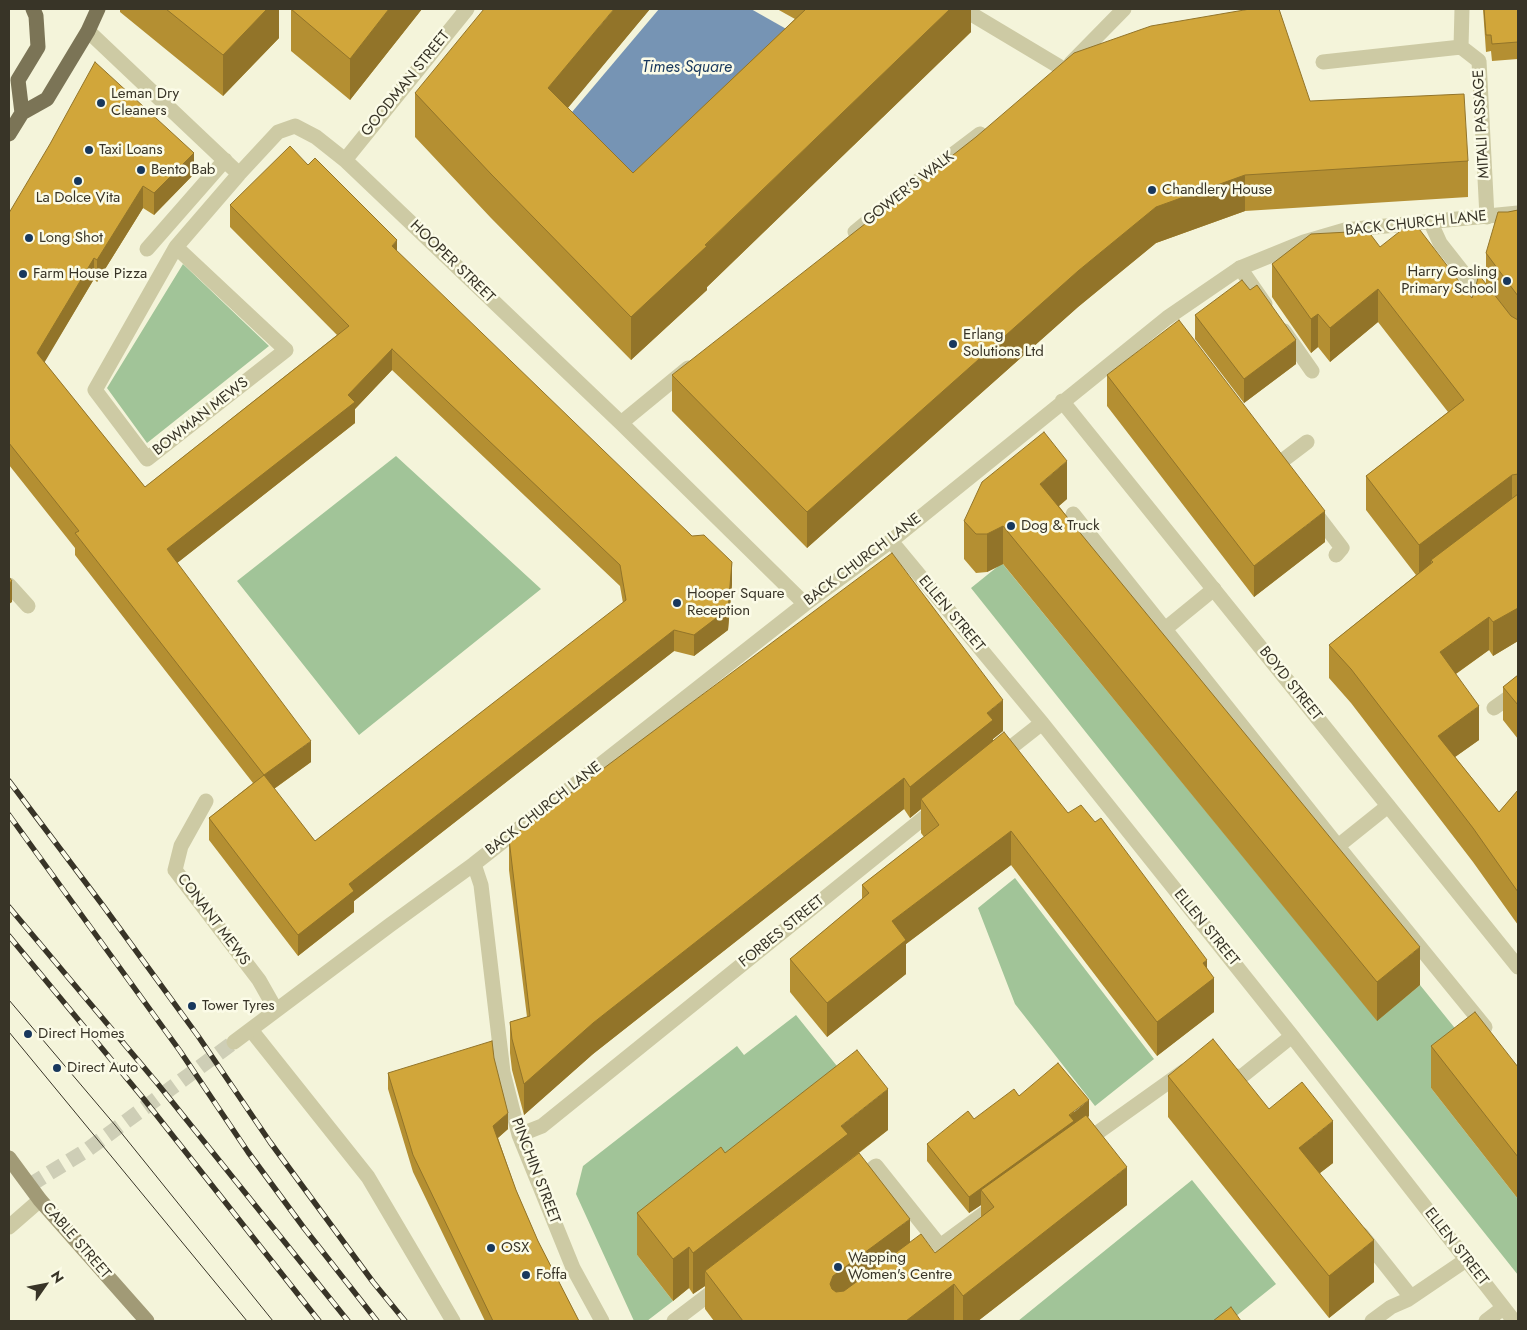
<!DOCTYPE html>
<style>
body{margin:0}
#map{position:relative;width:1527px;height:1330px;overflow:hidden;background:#f4f4da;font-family:Jost,sans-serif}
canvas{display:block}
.frame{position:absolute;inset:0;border:10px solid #383427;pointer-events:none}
.north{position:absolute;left:20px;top:1260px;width:50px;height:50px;-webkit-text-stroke:4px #fbfbe7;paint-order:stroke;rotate:57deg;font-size:14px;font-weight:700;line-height:20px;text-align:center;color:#383427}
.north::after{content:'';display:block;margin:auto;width:18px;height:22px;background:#383427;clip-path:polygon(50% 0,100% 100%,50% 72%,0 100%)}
</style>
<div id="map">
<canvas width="1527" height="1330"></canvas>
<div class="frame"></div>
<div class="north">N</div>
</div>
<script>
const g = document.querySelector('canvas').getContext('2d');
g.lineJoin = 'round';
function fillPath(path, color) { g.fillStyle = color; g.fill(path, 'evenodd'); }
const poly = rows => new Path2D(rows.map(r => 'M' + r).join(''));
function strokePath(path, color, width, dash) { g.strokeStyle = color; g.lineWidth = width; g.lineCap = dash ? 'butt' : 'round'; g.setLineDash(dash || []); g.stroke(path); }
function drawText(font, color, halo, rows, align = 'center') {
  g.font = font + ' Jost,sans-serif'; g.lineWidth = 5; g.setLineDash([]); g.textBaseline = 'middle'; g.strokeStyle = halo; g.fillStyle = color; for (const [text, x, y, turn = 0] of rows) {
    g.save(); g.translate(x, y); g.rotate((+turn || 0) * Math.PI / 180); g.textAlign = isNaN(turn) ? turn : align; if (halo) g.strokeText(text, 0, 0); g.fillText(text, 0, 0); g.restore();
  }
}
fillPath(poly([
 [183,264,269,346,147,443,107,388],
 [396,456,541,589,359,735,237,581],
 [1002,563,1377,1020,1420,985,1475,1053,1431,1088,1518,1199,1518,1275,971,588],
 [1015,878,1154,1059,1095,1106,1015,1004,978,908],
 [796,1015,857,1091,637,1255,673,1301,647,1321,634,1321,576,1194,583,1166,737,1046,744,1055],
 [1192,1180,1276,1284,1230,1321,1018,1321]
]), '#a1c498');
fillPath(poly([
 [659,9,751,9,804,39,630,203,556,131]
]), '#7694b4');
strokePath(poly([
 [30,1185,87,1150,234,1042]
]), '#ceceb6', 15, [15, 8]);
strokePath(poly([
 [1462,9,1461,47,1479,61,1487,217],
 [1323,62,1461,47],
 [1240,268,1265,304],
 [1284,331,1312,371],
 [1278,464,1307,442],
 [1313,510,1342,548,1336,555],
 [1073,514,1348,859,1485,1027],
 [1165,629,1214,589],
 [1494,708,1518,691],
 [1338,846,1388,806],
 [251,1030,368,1177,453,1321],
 [9,1227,40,1200],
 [1361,1234,1411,1297],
 [1372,1321,1391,1307,1407,1300,1466,1260]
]), '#cdcaa4', 15);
strokePath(poly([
 [963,9,1065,70],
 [88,31,239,174],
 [1071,63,1124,9],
 [345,160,467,9],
 [1431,223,1440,243,1487,303],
 [855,232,906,190,980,134],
 [176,247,95,390,147,459,286,350,176,247,239,174,278,132,295,126,316,137,345,160,621,423,805,604],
 [147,249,225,160],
 [1062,401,1518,967],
 [621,423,688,368],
 [891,541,1042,723,1292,1036,1514,1321],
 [9,585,28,606],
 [1000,756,1042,723],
 [206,801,181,846,175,870,259,980,276,1010],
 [474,864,481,885,503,1072,519,1135,573,1268,602,1321],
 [234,1042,390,925,474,864,805,604,891,541,1167,318,1240,268,1304,242,1345,230,1518,213],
 [1224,1073,1241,1077,1292,1036],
 [519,1135,542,1126,936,808],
 [1083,1143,1184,1071],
 [857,1181,876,1166,940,1246,997,1204],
 [674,1321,720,1286],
 [1486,1321,1503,1308]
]), '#cdcaa4', 15);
strokePath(poly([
 [9,1158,40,1200,147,1321]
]), '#a19a76', 15);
strokePath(poly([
 [22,113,18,80,38,47,36,16,33,9],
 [9,134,22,113,47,99,88,31,98,9]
]), '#7b7456', 15);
strokePath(poly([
 [9,1000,115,1125,273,1321],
 [9,1032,247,1321]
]), '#383427', 1);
const rail = poly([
 [9,781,104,907,198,1036,270,1142,373,1282,405,1321],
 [9,815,180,1051,248,1152,304,1228,377,1321],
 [9,907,157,1083,348,1321],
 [9,936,143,1098,319,1321]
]);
strokePath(rail, '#383427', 5.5);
strokePath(rail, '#fbfbe7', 4, [11]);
fillPath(poly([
 [120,9,279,9,279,38,223,96,120,12],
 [291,9,422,9,350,100,291,51],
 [650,9,567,108,633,173,795,19,777,9,971,9,971,32,707,287,707,290,631,360,491,218,415,137,415,93],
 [1483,9,1518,9,1518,59,1492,61,1491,51,1486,52],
 [1310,101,1468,161,1468,197,1245,211,1156,243,1078,307,807,548,672,411,672,375],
 [308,165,397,251,732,584,728,630,694,656,674,651,354,901,354,912,298,956,209,840,209,818,253,783,75,555,75,548,9,465,9,213,194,174,154,215,143,208,97,282,94,279,44,362,145,487,337,335,230,227,230,205],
 [392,370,620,586,623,603,315,841,274,789,311,762,177,563,355,423,355,409],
 [1518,210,1518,641,1493,656,1489,650,1456,674,1479,740,1455,757,1499,812,1518,790,1518,925,1473,862,1351,703,1329,678,1329,645,1416,575,1366,510,1366,476,1448,412,1378,322,1330,362,1318,347,1311,353,1272,297,1272,264,1380,247,1472,298,1486,284,1486,253,1508,212],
 [1250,290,1296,364,1244,403,1195,339,1195,315],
 [1107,375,1325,542,1254,597,1107,406],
 [1067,499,1059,506,1420,985,1377,1021,1003,564,987,572,976,573,964,559,964,521],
 [1518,675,1518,739,1503,720,1503,687],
 [1003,731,993,739,993,741,1068,813,1207,968,1214,1012,1157,1056,1011,865,906,944,906,974,827,1037,790,992,790,959,862,899,862,885,924,837,921,833,921,809,910,818,904,809,593,1054,524,1115,512,1070,510,1053,510,1022,527,1017,509,870,509,839],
 [1431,1046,1518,1067,1518,1199,1431,1088],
 [494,1058,508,1129,498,1138,516,1190,538,1241,579,1321,485,1321,413,1172,388,1089,388,1073],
 [1168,1076,1269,1109,1333,1163,1320,1173,1374,1282,1329,1318,1168,1117],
 [1019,1096,1089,1116,1088,1117,1127,1205,978,1321,714,1321,705,1309,705,1286,693,1294,689,1288,673,1301,637,1255,637,1213,725,1153,888,1130,859,1153,910,1242,935,1253,981,1218,981,1205,969,1213,927,1161,927,1144]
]), '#b48f32');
fillPath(poly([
 [267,9,279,9,279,38,223,96,223,55],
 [389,9,422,9,350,100,350,59],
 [614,9,650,9,548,132,548,88],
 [950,9,971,9,971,32,707,287,707,290,631,360,631,317],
 [194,153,194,174,154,215,154,193],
 [1245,175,1245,211,1156,243,1078,307,807,548,807,512,1078,271,1156,207],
 [143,186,143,208,97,282,97,260],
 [397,240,397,262,392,246],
 [94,258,94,279,37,375,37,353],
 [1378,289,1378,322,1330,362,1330,328],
 [1318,314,1318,347,1311,353,1311,319],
 [1296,340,1296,364,1244,403,1244,379],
 [392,349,392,370,355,409,355,423,167,571,167,549,348,395],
 [1067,461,1067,499,1040,522,1040,484],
 [1512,475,1512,508,1431,560,1431,570,1419,578,1419,545],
 [1325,511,1325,542,1254,597,1254,566],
 [1003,526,1003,564,987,572,987,534],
 [732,562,732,584,728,630,694,656,694,635],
 [12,581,12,602,9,604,9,583],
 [1518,608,1518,641,1493,656,1493,622],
 [1489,617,1489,650,1440,685,1440,652],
 [674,630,674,651,354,901,354,912,298,956,298,935,349,884],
 [1003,700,1003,731,993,739,993,751,921,799,921,809,910,818,910,787,987,713],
 [1479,706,1479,740,1438,769,1438,736],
 [311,741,311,762,264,796,264,775],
 [904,778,904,809,593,1054,524,1115,524,1084,593,1023],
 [1011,831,1011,865,906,944,906,974,827,1037,827,1003,892,921],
 [1420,947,1420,985,1377,1021,1377,982],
 [1207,960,1207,983,1214,978,1214,1012,1157,1056,1157,1022,1203,963],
 [888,1089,888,1130,705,1271,705,1286,693,1294,693,1253,841,1126],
 [1089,1100,1089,1116,1074,1128,981,1190,981,1205,969,1213,969,1197],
 [508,1113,508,1129,493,1142,493,1126],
 [1333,1121,1333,1163,1299,1189,1299,1148],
 [1127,1167,1127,1205,978,1321,963,1321,963,1296],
 [910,1219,910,1257,830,1321,830,1284,833,1276],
 [1374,1240,1374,1282,1329,1318,1329,1276],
 [689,1247,689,1288,673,1301,673,1259],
 [954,1284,954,1321,906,1321]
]), '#927429');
const building = poly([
 [166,9,267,9,223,55,166,9],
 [291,9,389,9,350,59,291,9],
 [484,9,614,9,548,88,633,173,806,9,950,9,705,245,707,246,631,317,491,174,415,93,484,9],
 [1250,9,1279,9,1310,101,1464,94,1468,161,1245,175,1156,207,1078,271,807,512,672,375,976,137,1074,53,1151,26,1250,9],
 [1484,9,1518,9,1518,42,1492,44,1491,35,1486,35,1484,9],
 [95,62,194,153,154,193,143,186,97,260,94,258,37,353,145,487,349,326,230,205,290,146,308,165,315,158,397,240,392,246,692,536,704,535,732,562,728,609,694,635,674,630,349,884,354,891,298,935,209,818,264,775,75,533,79,531,9,443,9,213,50,144,95,62],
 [392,349,620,565,626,600,315,841,264,775,311,741,167,549,355,402,348,395,392,349],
 [1518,210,1518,296,1486,253,1498,212,1508,212,1518,210],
 [1413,221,1472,298,1479,275,1511,316,1518,320,1518,474,1512,475,1419,545,1366,476,1464,400,1378,289,1330,328,1318,314,1311,319,1272,264,1311,234,1368,231,1380,247,1413,221],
 [1242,280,1250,290,1257,285,1296,340,1244,379,1195,315,1242,280],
 [1179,320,1325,511,1254,566,1107,375,1179,320],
 [1044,432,1067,461,1040,484,1420,947,1377,982,1003,526,987,534,976,534,964,521,982,482,1044,432],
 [1518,494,1518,608,1493,622,1489,617,1440,652,1479,706,1438,736,1499,812,1518,790,1518,892,1473,828,1351,669,1329,645,1433,562,1431,560,1518,494],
 [892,553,1003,700,987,713,993,720,910,787,904,778,593,1023,524,1084,512,1039,510,1022,530,1016,509,839,892,553],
 [9,577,12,581,9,583,9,577],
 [1518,675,1518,705,1503,687,1518,675],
 [1004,732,1068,813,1081,805,1095,822,1101,818,1207,960,1203,963,1214,978,1157,1022,1011,831,892,921,906,940,827,1003,790,959,869,893,862,885,939,825,921,799,1004,732],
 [1475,1012,1518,1067,1518,1157,1431,1046,1475,1012],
 [1213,1039,1269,1109,1302,1082,1333,1121,1299,1148,1374,1240,1329,1276,1168,1076,1213,1039],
 [492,1041,494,1058,508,1113,493,1126,516,1190,538,1241,579,1321,493,1321,413,1155,388,1073,492,1041],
 [857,1050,888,1089,841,1126,848,1134,693,1253,689,1247,673,1259,637,1213,721,1147,725,1153,857,1050],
 [1058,1063,1089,1100,1069,1115,1074,1121,969,1197,927,1144,968,1111,974,1119,1014,1089,1019,1096,1058,1063],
 [1086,1115,1127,1167,963,1296,954,1284,906,1321,743,1321,705,1271,859,1153,910,1219,833,1276,830,1284,832,1289,836,1292,844,1291,921,1234,935,1253,994,1207,981,1190,1086,1115],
 [1231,1307,1241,1321,1213,1321,1231,1307]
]);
fillPath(building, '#d1a63a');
strokePath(building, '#927429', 1);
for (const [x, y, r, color] of [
 [101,103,5,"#18385d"],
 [89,150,5,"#18385d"],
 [141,170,5,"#18385d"],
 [78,181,5,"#18385d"],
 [1152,190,5,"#18385d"],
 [29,238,5,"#18385d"],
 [23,274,5,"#18385d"],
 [1507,281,5,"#18385d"],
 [953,344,5,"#18385d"],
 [1011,526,5,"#18385d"],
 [677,603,5,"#18385d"],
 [192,1006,5,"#18385d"],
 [28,1034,5,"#18385d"],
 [57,1068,5,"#18385d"],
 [491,1248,5,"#18385d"],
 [838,1267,5,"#18385d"],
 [526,1275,5,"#18385d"]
]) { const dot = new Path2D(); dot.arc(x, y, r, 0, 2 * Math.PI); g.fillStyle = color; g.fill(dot); strokePath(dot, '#fbfbe7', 2); }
drawText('15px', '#383427', '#fbfbe7', [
 ["GOODMAN STREET",406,84,-51],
 ["MITALI PASSAGE",1482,124,-93],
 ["GOWER'S WALK",909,189,-38],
 ["BACK CHURCH LANE",1416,224,-6],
 ["HOOPER STREET",452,262,44],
 ["BOWMAN MEWS",201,417,-38],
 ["BACK CHURCH LANE",863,560,-37],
 ["ELLEN STREET",951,614,50],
 ["BOYD STREET",1290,684,51],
 ["BACK CHURCH LANE",544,809,-38],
 ["CONANT MEWS",213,920,53],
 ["ELLEN STREET",1206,928,51],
 ["FORBES STREET",782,932,-39],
 ["PINCHIN STREET",535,1171,69],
 ["CABLE STREET",76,1241,49],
 ["ELLEN STREET",1456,1247,52]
]);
drawText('15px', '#383427', '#fbfbe7', [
 ["Leman Dry",111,94],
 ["Cleaners",111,111],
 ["Taxi Loans",99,150],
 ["Bento Bab",151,170],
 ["Chandlery House",1162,190],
 ["La Dolce Vita",78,198,"center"],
 ["Long Shot",39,238],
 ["Harry Gosling",1497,272,"right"],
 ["Primary School",1497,289,"right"],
 ["Farm House Pizza",33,274],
 ["Erlang",963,335],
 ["Solutions Ltd",963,352],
 ["Dog & Truck",1021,526],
 ["Hooper Square",687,594],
 ["Reception",687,611],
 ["Tower Tyres",202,1006],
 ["Direct Homes",38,1034],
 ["Direct Auto",67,1068],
 ["OSX",501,1248],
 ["Wapping",848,1258],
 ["Women's Centre",848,1275],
 ["Foffa",536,1275]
], 'left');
drawText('italic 16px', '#18385d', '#fbfbe7', [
 ["Times Square",687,68]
]);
</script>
